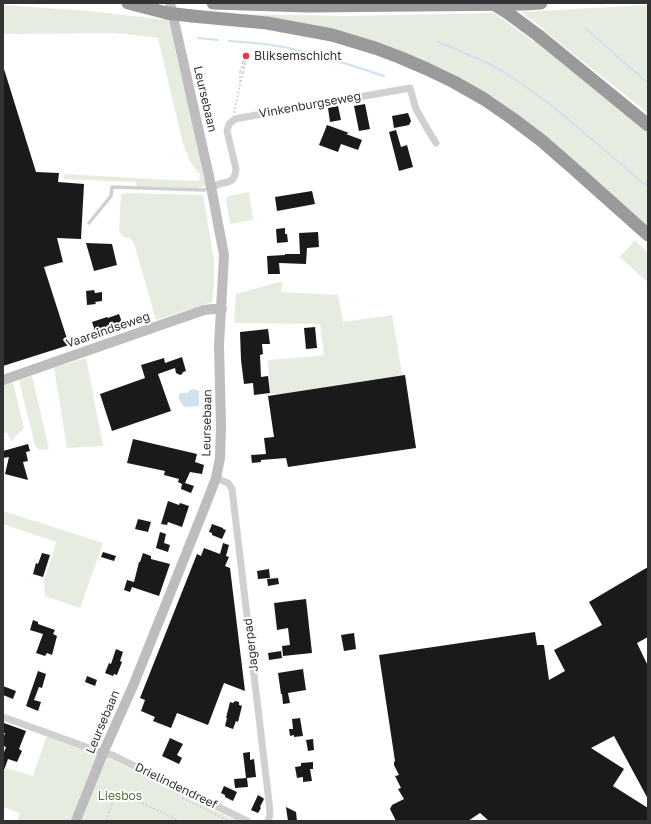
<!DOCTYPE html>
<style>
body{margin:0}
#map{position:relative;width:651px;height:824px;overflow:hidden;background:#fff;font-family:"Golos Text",sans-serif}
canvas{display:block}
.frame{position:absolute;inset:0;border:4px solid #333;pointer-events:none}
</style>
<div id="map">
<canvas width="651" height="824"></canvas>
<div class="frame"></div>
</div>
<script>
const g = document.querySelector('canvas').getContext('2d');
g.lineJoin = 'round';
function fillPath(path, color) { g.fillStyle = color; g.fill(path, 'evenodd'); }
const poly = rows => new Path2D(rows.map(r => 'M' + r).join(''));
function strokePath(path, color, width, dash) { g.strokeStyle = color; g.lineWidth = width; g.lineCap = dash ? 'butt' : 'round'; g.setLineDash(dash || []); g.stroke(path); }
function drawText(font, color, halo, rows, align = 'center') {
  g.font = font + ' "Golos Text",sans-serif'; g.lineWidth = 4; g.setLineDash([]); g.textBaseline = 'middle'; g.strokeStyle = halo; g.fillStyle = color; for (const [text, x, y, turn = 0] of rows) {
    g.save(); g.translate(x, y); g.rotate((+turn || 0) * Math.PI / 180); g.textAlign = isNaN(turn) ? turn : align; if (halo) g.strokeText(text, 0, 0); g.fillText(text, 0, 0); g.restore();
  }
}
fillPath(poly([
 [3,5,89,11,168,20,207,184,205,186,202,187,197,188,137,186,136,182,64,179,64,174,170,180,199,181,200,173,198,173,190,161,183,144,158,38,126,34,111,33,3,34],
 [648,5,648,113,543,30,544,29,521,12],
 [494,13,534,42,536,40,648,132,648,228,457,78,238,14,349,16],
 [249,192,253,220,230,224,226,200,228,196],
 [127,193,203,195,214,261,214,283,212,302,156,320,134,243,130,238,124,237,119,232,121,194],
 [635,240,648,253,648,283,620,257],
 [283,281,281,292,338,295,343,322,392,315,403,379,278,394,270,394,268,360,308,357,324,355,320,324,234,323,236,294],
 [86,358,103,446,67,448,54,368],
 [32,376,49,449,39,450,35,445,19,380],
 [13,382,24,428,11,441,7,432,3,434,3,385],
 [3,511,103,543,80,608,45,596,44,579,52,557,56,542,3,524],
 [47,735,97,755,73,821,17,821,20,813,3,807,3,776,6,768,33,776],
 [106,757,238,821,82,821]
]), '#e6ecdf');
fillPath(poly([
 [193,389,197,390,199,391,199,406,184,407,178,398,179,395,181,393,188,393,190,390]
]), '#cfe2ee');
strokePath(poly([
 [585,28,648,83],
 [198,38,218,40],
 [229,41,266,44,289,48,344,63,384,76],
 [438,42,481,60,504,72,529,89,555,108,648,187]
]), '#cfe2ee', 2);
fillPath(poly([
 [4,69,36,172,59,173,58,182,84,184,81,239,57,238,63,262,44,267,69,345,3,366,3,70],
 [365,104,370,129,359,131,354,106],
 [338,106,341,120,330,122,328,108],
 [408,113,411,121,409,125,394,128,392,116],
 [327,125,349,133,346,134,362,140,358,150,341,144,338,152,319,145],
 [396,130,401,147,407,145,413,167,399,171,389,132],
 [312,191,315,204,277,211,275,197],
 [285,228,285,234,287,234,288,242,277,243,276,229],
 [318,232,319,247,307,248,306,264,279,263,280,274,268,274,267,256,285,255,285,254,300,254,299,233],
 [86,243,112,244,117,265,94,271],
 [94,290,95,293,102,292,102,301,95,302,96,304,87,305,86,291],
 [119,314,123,325,96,334,92,322,107,317,108,318],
 [315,327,317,348,306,349,304,328],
 [268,329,270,344,262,344,263,354,260,355,261,377,268,376,270,393,254,395,253,383,244,384,241,360,240,332],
 [182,357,186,371,183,372,182,374,180,375,176,373,175,368,158,374,171,411,112,431,100,394,145,378,141,365,164,358,165,363],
 [405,375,416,448,288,467,286,458,261,460,261,462,252,463,251,455,266,454,264,438,274,437,268,396],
 [133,439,197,454,195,462,204,465,202,474,190,472,185,483,194,486,191,493,181,489,182,484,178,482,179,479,164,475,165,471,127,463],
 [28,444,30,451,26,452,28,461,23,462,28,480,5,474,9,457,3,458,3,451],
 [168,501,179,505,180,503,189,506,182,527,168,522,167,525,161,524],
 [138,519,151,522,148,532,135,529],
 [212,524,223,528,223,529,226,530,222,539,212,535,212,533,209,532],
 [160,532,166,534,164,543,170,545,168,552,156,548],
 [223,543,229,545,226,556,229,557,225,566,230,568,245,691,224,683,208,725,177,713,171,728,153,721,155,717,141,711,145,700,140,698,197,554,201,556,204,548,220,554],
 [103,552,116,556,114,561,101,557],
 [42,553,50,555,43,577,33,574,36,563,38,564],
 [143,553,151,556,151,559,170,564,159,596,132,587,130,592,124,590,127,580,134,582,139,562,140,562],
 [648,567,648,637,637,643,648,666,648,799,614,736,591,748,624,769,613,786,648,808,648,821,489,821,480,813,468,821,396,821,390,809,392,805,404,799,398,789,401,788,395,776,399,775,394,765,394,762,395,761,379,655,535,632,537,645,544,645,549,680,565,671,554,650,602,625,589,602],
 [269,569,270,578,258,579,257,571],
 [278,578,279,584,268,586,267,579],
 [306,599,312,653,283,656,282,646,290,645,288,628,277,630,274,603],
 [33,620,38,622,38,624,55,630,53,634,57,636,52,655,47,653,45,656,36,653,43,634,30,630],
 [354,633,356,649,344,651,341,635],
 [116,649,123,652,120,661,122,662,117,675,114,674,113,676,105,673,109,663,111,664],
 [281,651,282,658,269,660,268,653],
 [303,669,306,690,288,693,290,703,283,704,282,694,281,694,278,673],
 [38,671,46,674,42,688,39,687,34,700,41,702,38,711,26,706],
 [87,676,97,680,95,686,85,682],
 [3,686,16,691,13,699,3,695],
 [235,701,239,702,239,705,242,706,238,722,236,721,233,729,225,726,227,718,226,718,230,702,233,703],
 [300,718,303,736,294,737,294,735,290,736,289,729,293,729,292,719],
 [4,723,26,731,19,749,22,751,17,762,8,759,4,770,3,755,6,747,3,746,3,739,5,733,3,733,3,727],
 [170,738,183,744,177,755,182,758,179,764,162,756],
 [313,739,314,750,308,751,306,740],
 [250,752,250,760,254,759,256,777,247,778,248,787,235,788,234,779,246,778,243,753],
 [313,762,313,769,310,769,312,781,303,782,303,777,297,778,295,767,301,766,301,763],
 [224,786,237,792,233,801,225,797,225,795,221,793],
 [258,795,263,798,264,799,260,807,261,808,258,813,251,810],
 [286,807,296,812,297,821,288,821]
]), '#1a1a1a');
strokePath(poly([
 [243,62,245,56],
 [245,62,247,57],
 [243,68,245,61],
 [240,72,243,61],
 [243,73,246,61],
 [234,113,240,85,240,72,243,73,240,85],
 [182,798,229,821],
 [106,821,117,791,179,821]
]), '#cdcdcd', 1.5, [2, 2]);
strokePath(poly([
 [89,223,111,196,112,187,203,190,211,188]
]), '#d0d0d0', 3.5);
strokePath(poly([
 [212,188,219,184,228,182,232,180,235,175,236,169,227,131,229,124,235,119,240,118,410,88,416,109,428,130,436,143],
 [216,478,228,483,232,489,269,802,270,815,268,821],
 [3,717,103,753,112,755,247,821]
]), '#d0d0d0', 7);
strokePath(poly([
 [3,380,204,310,213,309,222,309],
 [76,821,103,753,133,686,206,504,216,478,220,458,221,426,219,345,224,255,209,176,170,3]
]), '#bdbdbd', 10);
strokePath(poly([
 [128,3,167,13],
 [213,3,307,6,525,4,541,3],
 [192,16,267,23,332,35,375,48,399,57,427,69,454,82,484,99,513,119,542,141,573,168,648,235],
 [539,36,648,125]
]), '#9a9a9a', 13);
strokePath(poly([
 [492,3,508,13,539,36],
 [167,13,192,16]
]), '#9a9a9a', 13);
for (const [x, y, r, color] of [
 [246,56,4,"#e63946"]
]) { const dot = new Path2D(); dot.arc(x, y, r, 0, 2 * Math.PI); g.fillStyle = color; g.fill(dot); strokePath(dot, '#fff', 1.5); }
drawText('12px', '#333', '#fff', [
 ["Bliksemschicht",254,56]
], 'left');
drawText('12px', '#333', '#fff', [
 ["Leursebaan",205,99,77],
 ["Vinkenburgseweg",310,105,-10],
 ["Vaareindseweg",108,330,-19],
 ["Leursebaan",207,423,-89],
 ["Jagerpad",251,645,-97],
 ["Leursebaan",103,722,-67],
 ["Drielindendreef",176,786,26]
]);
drawText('12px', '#56703f', '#fff', [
 ["Liesbos",120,796]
]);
</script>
